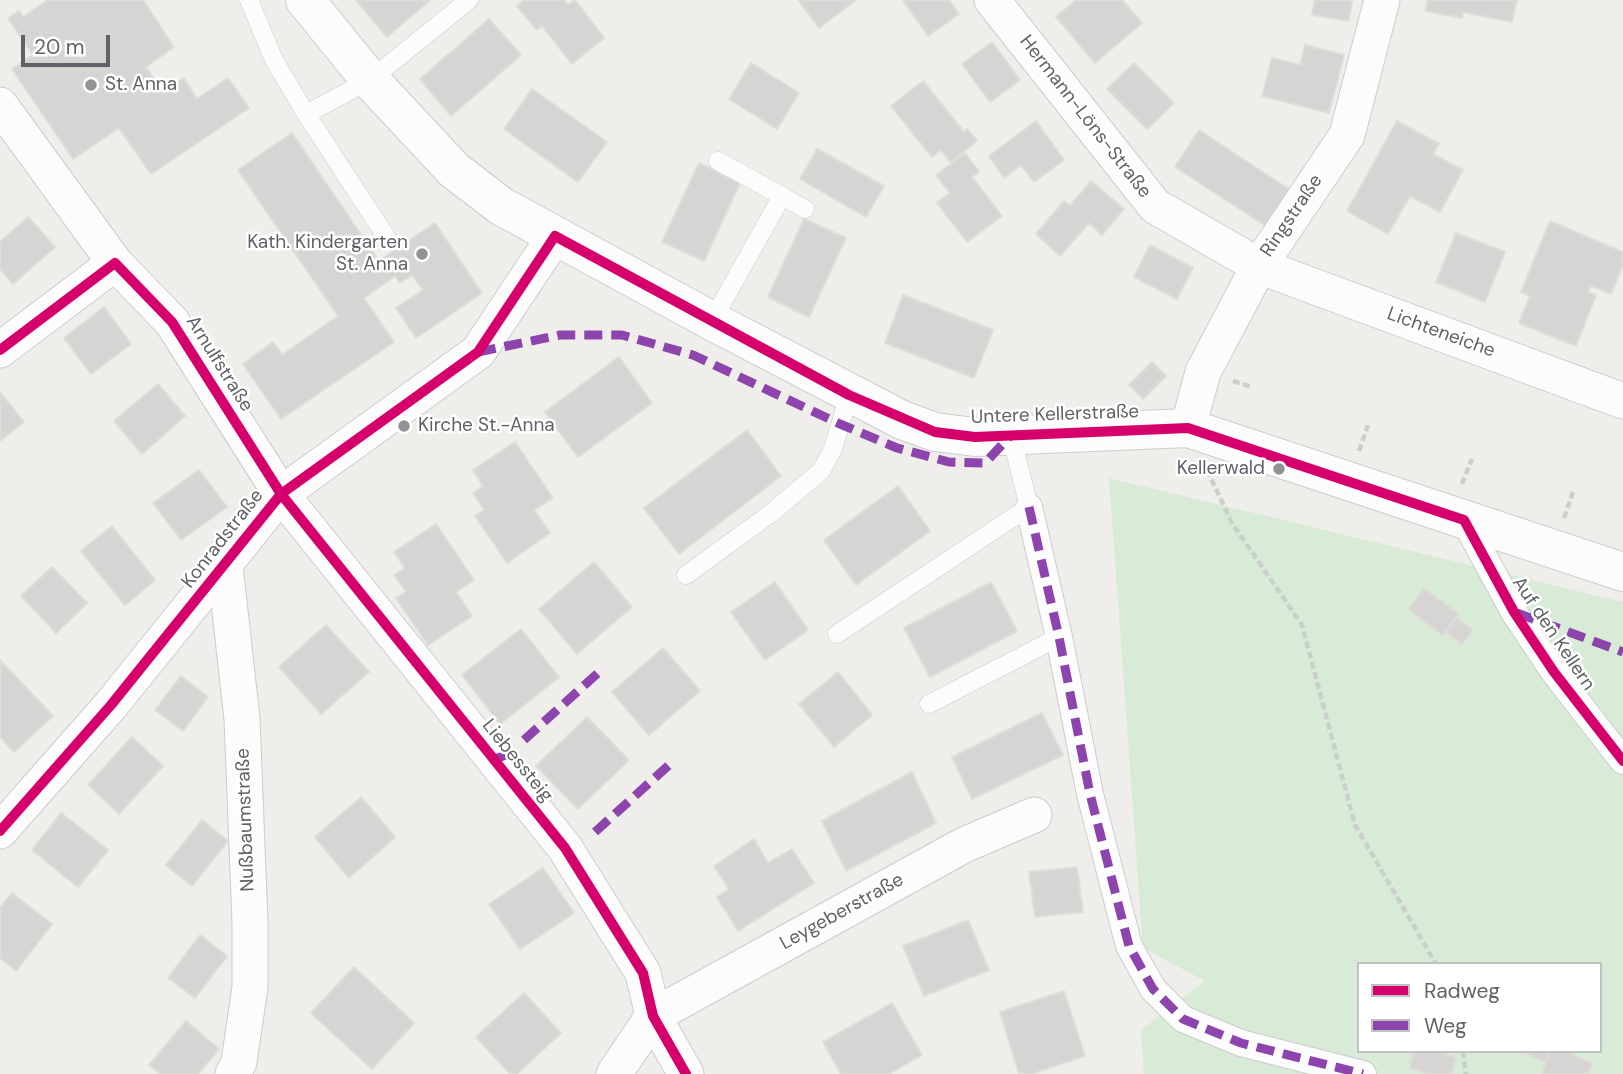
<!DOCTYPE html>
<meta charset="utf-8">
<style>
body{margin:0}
#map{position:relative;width:1623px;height:1074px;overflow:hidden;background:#efeeea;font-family:"DM Sans",sans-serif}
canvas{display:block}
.legend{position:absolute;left:1357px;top:962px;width:245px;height:91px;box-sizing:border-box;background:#fff;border:2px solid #bfc1c3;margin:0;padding:9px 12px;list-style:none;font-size:21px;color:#5f6368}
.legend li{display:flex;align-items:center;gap:14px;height:35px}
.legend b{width:35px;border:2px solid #bfc1c3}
.scale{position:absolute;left:21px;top:35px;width:89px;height:32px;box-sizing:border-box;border:4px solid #5f6368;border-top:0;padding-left:9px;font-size:21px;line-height:24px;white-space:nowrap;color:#5f6368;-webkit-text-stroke:5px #fff;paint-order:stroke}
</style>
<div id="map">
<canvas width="1623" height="1074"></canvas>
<ul class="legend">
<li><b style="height:9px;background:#d6006c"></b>Radweg</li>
<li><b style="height:9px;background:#8e44ad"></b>Weg</li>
</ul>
<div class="scale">20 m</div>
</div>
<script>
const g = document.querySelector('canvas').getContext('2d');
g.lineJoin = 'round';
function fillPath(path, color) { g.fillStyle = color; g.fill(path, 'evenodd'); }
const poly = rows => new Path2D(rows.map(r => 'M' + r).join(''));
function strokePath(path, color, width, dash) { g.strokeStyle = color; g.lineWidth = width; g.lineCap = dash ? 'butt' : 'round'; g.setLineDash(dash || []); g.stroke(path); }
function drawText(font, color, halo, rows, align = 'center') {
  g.font = font + ' "DM Sans",sans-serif'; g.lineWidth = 5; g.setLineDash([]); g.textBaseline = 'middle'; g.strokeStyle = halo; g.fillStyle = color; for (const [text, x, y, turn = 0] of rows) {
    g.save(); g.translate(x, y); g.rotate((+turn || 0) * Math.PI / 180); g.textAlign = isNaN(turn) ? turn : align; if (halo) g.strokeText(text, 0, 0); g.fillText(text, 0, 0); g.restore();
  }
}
fillPath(poly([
 [1109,478,1623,602,1623,1074,1144,1074,1141,1030,1205,981,1143,948],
 [1359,964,1600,964,1600,1051,1359,1051]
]), '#d8ebd6');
const building = poly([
 [48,0,143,0,174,47,146,67,163,92,184,78,197,99,228,78,249,108,151,174,119,128,73,159,12,69,33,55,8,18,19,11,23,17,48,0],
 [356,0,430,0,387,37,356,0],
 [524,0,564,0,568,5,575,0,604,38,572,64,542,26,537,30,517,6,524,0],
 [798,0,856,0,819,28,798,0],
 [903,0,949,0,959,14,928,36,903,0],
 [1076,0,1122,0,1142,23,1095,63,1056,17,1076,0],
 [1315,0,1352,0,1349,21,1312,15,1315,0],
 [1428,0,1517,0,1512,22,1463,12,1462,18,1425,11,1428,0],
 [489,19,521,55,451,116,420,79,489,19],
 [992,42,1020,80,990,102,962,64,992,42],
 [1305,45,1344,55,1329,113,1262,96,1272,58,1300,65,1305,45],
 [751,63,799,93,777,129,729,99,751,63],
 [1134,63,1174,103,1147,129,1107,89,1134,63],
 [923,81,964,132,967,129,977,141,950,162,941,150,932,157,891,106,923,81],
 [532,89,607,142,578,182,504,129,532,89],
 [1036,121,1064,160,1034,182,1021,165,1004,178,989,156,1036,121],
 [1397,121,1439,144,1433,154,1463,170,1440,212,1410,196,1388,234,1347,211,1397,121],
 [1199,130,1290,190,1266,226,1175,167,1199,130],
 [292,133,379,261,435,223,482,293,416,338,396,308,423,290,412,275,400,283,395,276,364,298,394,342,281,419,243,364,273,342,282,355,338,316,238,170,292,133],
 [817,149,884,186,866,217,800,179,817,149],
 [965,153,979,172,972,177,1002,216,967,242,937,203,950,193,936,175,965,153],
 [699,163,740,183,704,261,662,242,699,163],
 [1091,181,1124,209,1102,235,1089,223,1060,256,1036,234,1064,201,1070,206,1091,181],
 [28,217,55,247,13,284,0,269,0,242,28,217],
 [804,219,846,238,809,317,768,297,804,219],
 [1550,221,1623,252,1623,265,1611,294,1591,286,1588,292,1596,295,1576,346,1519,323,1530,296,1521,292,1550,221],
 [1456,233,1505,252,1485,302,1436,282,1456,233],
 [1150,245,1193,268,1177,299,1134,277,1150,245],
 [903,295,993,330,974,378,885,343,903,295],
 [104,307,131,344,91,374,64,338,104,307],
 [619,357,652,403,578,457,545,412,619,357],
 [1152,362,1166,376,1143,399,1129,385,1152,362],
 [158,384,185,416,142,454,114,421,158,384],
 [0,392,24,422,0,441,0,392],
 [747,430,781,476,679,554,644,508,747,430],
 [515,442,553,498,534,510,550,533,507,563,475,516,484,510,473,493,483,486,473,470,515,442],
 [199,470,227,507,181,540,153,503,199,470],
 [898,486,930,531,856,585,824,540,898,486],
 [436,524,474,580,456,592,472,616,428,645,396,598,406,592,394,575,405,568,394,552,436,524],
 [112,526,155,580,125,605,81,551,112,526],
 [594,562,632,607,577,654,539,609,594,562],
 [52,567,87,603,56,633,21,596,52,567],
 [775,582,808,630,765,660,731,612,775,582],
 [991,582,1017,631,930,677,904,628,991,582],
 [1424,588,1459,614,1443,636,1408,609,1424,588],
 [1457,617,1473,630,1462,645,1446,632,1457,617],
 [326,625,369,672,321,714,279,667,326,625],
 [521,629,559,677,500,724,462,675,521,629],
 [663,648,700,691,649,735,612,692,663,648],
 [0,660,53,716,14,752,0,737,0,660],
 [838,672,872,715,834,747,799,704,838,672],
 [181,676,208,697,183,731,155,710,181,676],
 [1042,713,1063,755,972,799,952,757,1042,713],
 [587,717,629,760,578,809,536,766,587,717],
 [132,737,163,766,119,814,88,785,132,737],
 [912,772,936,823,846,871,822,821,912,772],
 [361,797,395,837,349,878,315,837,361,797],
 [61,813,108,850,78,887,32,850,61,813],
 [202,820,228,841,192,886,166,865,202,820],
 [754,839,768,863,792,849,814,883,738,931,717,897,729,889,714,866,754,839],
 [1077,867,1083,912,1035,917,1029,872,1077,867],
 [543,868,574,913,520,949,489,904,543,868],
 [12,893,52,924,16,971,0,958,0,908,12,893],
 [968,920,989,970,924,996,903,946,968,920],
 [200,935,227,956,195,998,168,978,200,935],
 [354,967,414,1023,372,1069,311,1013,354,967],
 [1064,991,1085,1056,1031,1074,1019,1074,1000,1012,1064,991],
 [524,993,561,1033,517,1074,510,1074,476,1037,524,993],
 [892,1003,922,1055,889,1074,841,1074,823,1042,892,1003],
 [186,1021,219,1049,198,1074,160,1074,149,1065,186,1021],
 [1414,1051,1435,1051,1456,1057,1451,1074,1428,1074,1409,1068,1414,1051],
 [1518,1051,1550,1051,1546,1062,1518,1051],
 [1550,1051,1576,1051,1574,1056,1593,1063,1589,1074,1542,1074,1550,1051]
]);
fillPath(building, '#d6d5d3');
strokePath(building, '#deddd9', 2);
const service = poly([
 [249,0,274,60,306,114],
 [718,161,782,196],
 [387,238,306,114,370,80,469,0],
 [712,321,782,196,805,209],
 [686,575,770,514,821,471,833,449,849,395],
 [837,634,1029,507,1011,435],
 [929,704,1059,637]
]);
const pedestrian = poly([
 [1029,507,1059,637,1090,794,1129,946,1153,989,1183,1019,1241,1043,1363,1074],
 [1464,520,1514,612,1554,672,1623,761]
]);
const minor = poly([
 [992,0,1155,206,1259,266,1623,401],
 [0,105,115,263,172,322,281,494,565,848,643,973,653,1016,686,1074],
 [0,350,115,263],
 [1188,428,1203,372,1259,266,1347,135,1382,0],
 [225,566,242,719,250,923,250,987,239,1062,233,1074],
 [0,831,111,705,281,494,478,352,555,236],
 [614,1074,653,1016,964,845,1034,815]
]);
const tertiary = poly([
 [305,0,370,80,454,170,501,206,712,321,902,420,935,432,975,437,1188,428,1623,572]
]);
strokePath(service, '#cbcccc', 19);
strokePath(pedestrian, '#cbcccc', 28);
strokePath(minor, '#cbcccc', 37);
strokePath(tertiary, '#cbcccc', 40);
strokePath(poly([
 [1233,381,1252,387],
 [1359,451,1368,425],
 [1207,470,1232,523,1302,625,1355,825,1436,964],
 [1462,484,1472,459],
 [1564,518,1573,492],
 [1463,1051,1466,1074]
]), '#cacfcc', 4.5, [7, 3.5]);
strokePath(service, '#fdfcfc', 18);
strokePath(pedestrian, '#fdfcfc', 26);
strokePath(minor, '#fdfcfc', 35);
strokePath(tertiary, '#fdfcfc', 38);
strokePath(poly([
 [478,352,560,335,622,335,693,355,840,424,897,448,949,462,985,463,1011,435],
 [1029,507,1059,637,1090,794,1129,946,1153,989,1183,1019,1241,1043,1363,1074],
 [1517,613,1623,652],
 [524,740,599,672],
 [492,760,509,754],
 [595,832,669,765]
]), '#8e44ad', 9, [18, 9]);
strokePath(poly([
 [0,350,115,263,172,322,281,494,565,848,643,973,653,1016,686,1074],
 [0,831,111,705,281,494,478,352,555,236,849,395,935,432,975,437,1188,428,1464,520,1514,612,1554,672,1623,761]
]), '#d6006c', 10);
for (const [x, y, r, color] of [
 [91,85,7,"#919496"],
 [422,254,7,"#919496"],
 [404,426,7,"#919496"],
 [1279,469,7,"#919496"]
]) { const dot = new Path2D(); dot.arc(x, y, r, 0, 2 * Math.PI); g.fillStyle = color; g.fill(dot); strokePath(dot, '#fff', 2.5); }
drawText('19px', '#5f6368', '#fff', [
 ["St. Anna",105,85],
 ["Kath. Kindergarten",408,243,"right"],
 ["St. Anna",408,265,"right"],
 ["Kirche St.-Anna",418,426],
 ["Kellerwald",1265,469,"right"]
], 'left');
drawText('19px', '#5f6368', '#fff', [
 ["Hermann-Löns-Straße",1085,117,52],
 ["Ringstraße",1292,216,-56],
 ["Lichteneiche",1441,333,20],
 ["Arnulfstraße",219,364,58],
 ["Untere Kellerstraße",1055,415,-2],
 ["Konradstraße",223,539,-52],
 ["Auf den Kellern",1553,634,56],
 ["Liebessteig",517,761,51],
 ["Nußbaumstraße",246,820,-92],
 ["Leygeberstraße",842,912,-29]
]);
</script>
